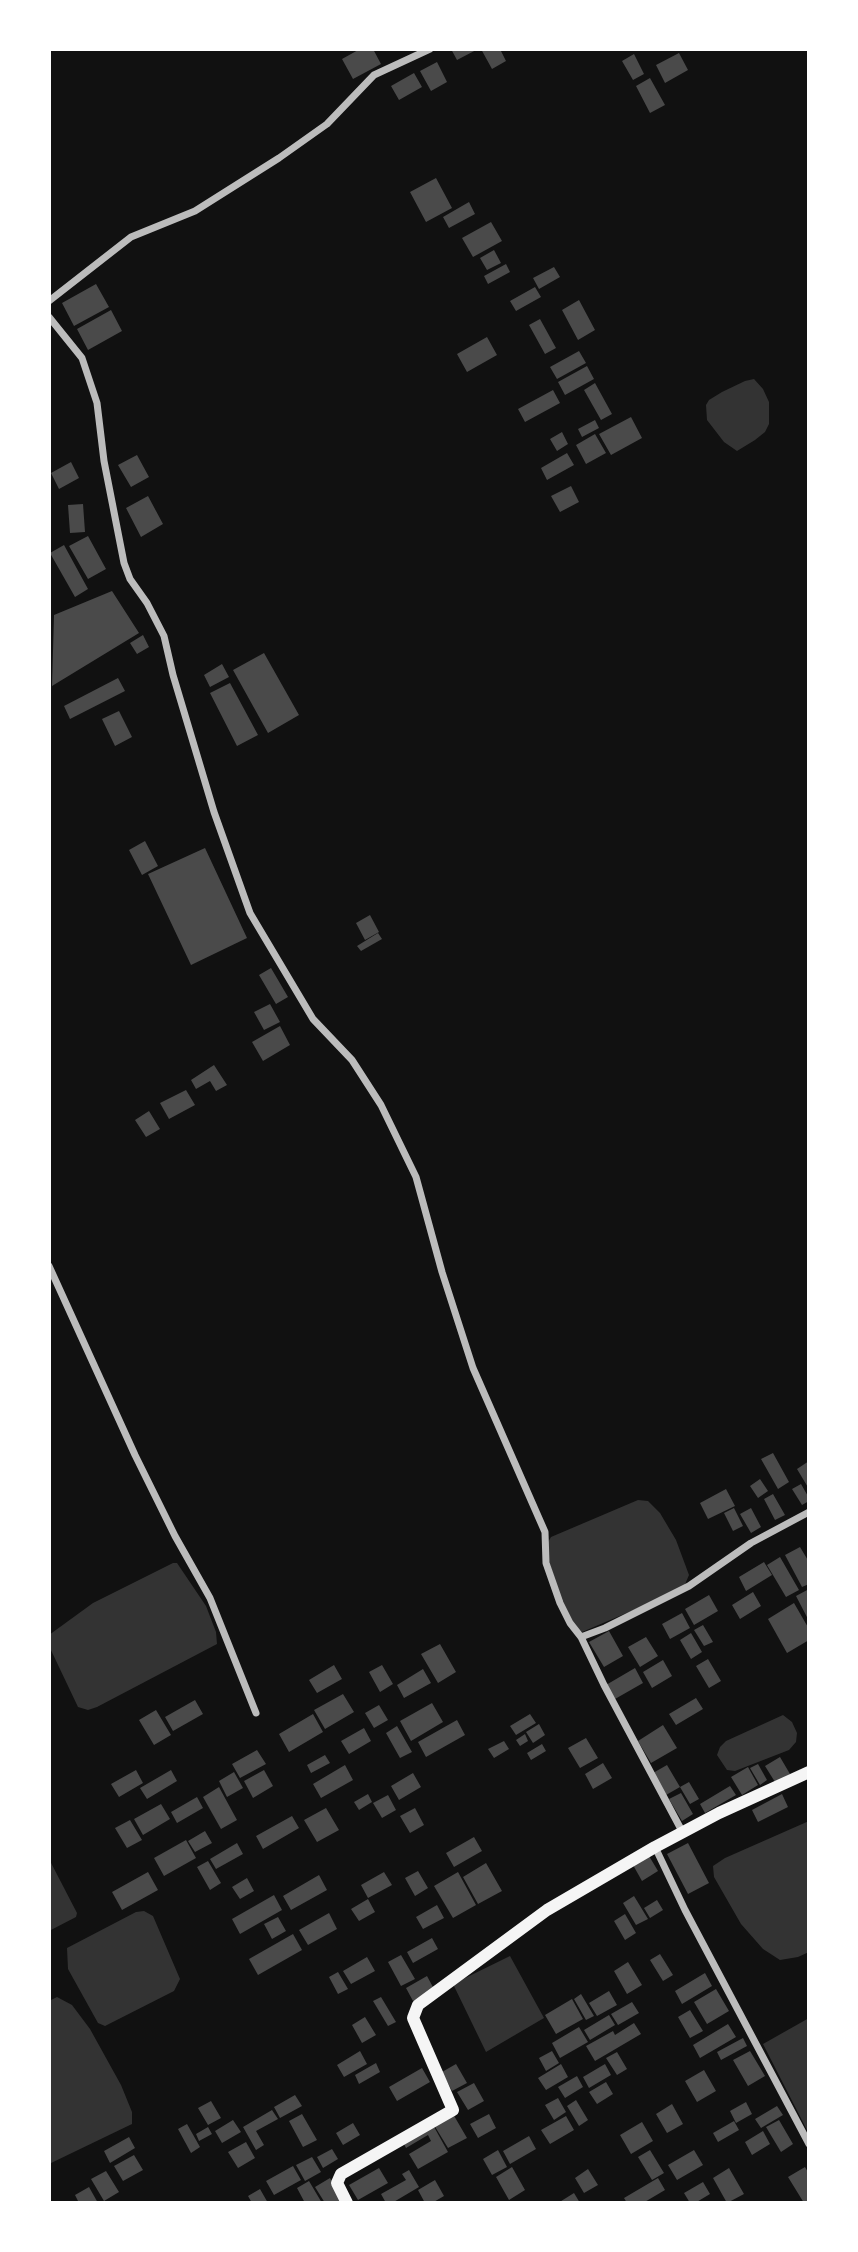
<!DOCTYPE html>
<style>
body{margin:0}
#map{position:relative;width:858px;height:2252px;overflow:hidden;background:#111;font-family:"Golos Text",sans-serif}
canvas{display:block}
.frame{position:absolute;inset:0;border:51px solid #fff;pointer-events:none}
</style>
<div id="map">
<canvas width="858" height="2252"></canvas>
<div class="frame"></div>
</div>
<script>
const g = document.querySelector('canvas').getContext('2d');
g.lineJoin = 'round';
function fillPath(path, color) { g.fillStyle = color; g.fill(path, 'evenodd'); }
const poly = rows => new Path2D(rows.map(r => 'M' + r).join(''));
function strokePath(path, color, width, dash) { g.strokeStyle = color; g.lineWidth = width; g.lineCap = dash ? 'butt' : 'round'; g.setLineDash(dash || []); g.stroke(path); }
fillPath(poly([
 [754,379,763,389,769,402,769,424,765,432,755,440,737,451,724,442,707,420,706,405,709,400,722,392,745,381],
 [638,1500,648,1501,660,1513,676,1540,689,1575,683,1589,582,1632,572,1623,562,1601,546,1552,547,1544,551,1537],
 [173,1563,177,1563,206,1606,216,1632,217,1644,97,1707,88,1710,78,1707,49,1646,49,1635,93,1603],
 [783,1715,792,1722,797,1733,796,1742,789,1750,735,1771,727,1770,717,1755,720,1747,726,1741],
 [809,1821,809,1952,798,1957,780,1960,763,1949,741,1924,714,1877,713,1866,725,1858],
 [49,1859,77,1913,76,1917,49,1931],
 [144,1911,153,1916,180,1979,174,1991,105,2026,98,2023,68,1969,67,1948,136,1912],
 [510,1956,544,2018,486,2052,453,1984],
 [57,1997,72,2005,90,2029,121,2085,132,2112,132,2124,49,2164,49,2001],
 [809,2018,809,2134,763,2044]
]), '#333');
fillPath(poly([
 [360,49,373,49,381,64,353,79,342,59],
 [451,49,478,49,457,60],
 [481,49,500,49,506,61,492,69],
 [679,53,688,70,665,83,656,65],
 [634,54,644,74,633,80,622,61],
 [437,62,447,82,431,91,420,71],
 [414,73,422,87,399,100,391,86],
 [650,78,665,105,650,113,636,86],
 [436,178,452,208,426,222,410,192],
 [469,202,475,214,449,228,443,217],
 [491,222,502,241,473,257,462,238],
 [494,250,501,263,487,270,480,258],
 [506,264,510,272,488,284,484,276],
 [554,267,560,277,539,289,533,278],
 [96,284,109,307,74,326,62,303],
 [535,287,541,297,516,311,510,301],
 [579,300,595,330,578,340,562,310],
 [111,310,122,331,88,350,77,329],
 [540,319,556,348,545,354,529,325],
 [487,337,497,355,467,372,457,354],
 [579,351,586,363,557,379,550,367],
 [587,366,594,379,565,395,558,382],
 [595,383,612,414,601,420,584,390],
 [553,390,560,403,525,422,518,409],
 [631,417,642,438,611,455,599,434],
 [595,420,599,428,582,437,578,429],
 [562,432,568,444,557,451,550,439],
 [595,434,606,453,586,464,576,445],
 [567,453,574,465,547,480,541,468],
 [137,455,149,477,131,487,118,465],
 [71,462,79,478,59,489,51,473],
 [571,486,579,502,560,512,551,496],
 [148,496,163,524,141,537,126,508],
 [83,504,85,532,70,533,68,505],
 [88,536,106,569,88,579,69,546],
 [64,545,88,589,75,597,50,553],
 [112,591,139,633,52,686,54,615],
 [143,635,149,647,137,654,130,643],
 [264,653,299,715,268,733,233,670],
 [222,664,229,677,210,687,204,675],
 [118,678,125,691,70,719,64,706],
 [230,683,258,735,237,746,210,693],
 [119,711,132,737,115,746,102,719],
 [145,841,158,866,142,875,129,850],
 [205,848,247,938,191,965,148,874],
 [370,915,379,932,365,940,356,923],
 [378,933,382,939,361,951,357,946],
 [271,968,288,997,276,1004,259,975],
 [270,1004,280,1022,264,1030,254,1012],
 [280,1026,290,1045,263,1061,252,1042],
 [214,1065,227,1085,216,1091,210,1081,196,1089,191,1080],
 [186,1090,195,1105,169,1119,160,1103],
 [149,1111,160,1129,146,1137,135,1120],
 [773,1453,789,1482,778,1489,761,1459],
 [809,1461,809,1489,797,1469],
 [760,1479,768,1491,758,1498,750,1486],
 [801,1484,809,1498,809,1501,802,1505,792,1489],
 [726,1489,735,1506,708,1519,700,1503],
 [773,1494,785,1515,775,1520,764,1499],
 [734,1508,743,1526,733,1531,724,1513],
 [751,1508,761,1527,751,1533,740,1514],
 [800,1547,809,1562,809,1584,802,1587,785,1555],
 [780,1557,799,1590,786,1597,767,1565],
 [764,1562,772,1575,746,1591,739,1577],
 [809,1589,809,1621,796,1596],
 [753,1592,761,1606,740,1619,732,1605],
 [709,1595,718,1611,694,1625,685,1609],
 [794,1603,809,1629,809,1640,787,1653,768,1619],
 [682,1613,690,1628,670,1639,662,1624],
 [703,1625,713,1642,704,1646,694,1630],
 [609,1631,623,1656,604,1667,589,1642],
 [691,1633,702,1652,691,1659,680,1640],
 [646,1637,658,1656,640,1667,628,1647],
 [440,1644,456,1672,438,1683,421,1654],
 [708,1659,721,1681,709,1688,696,1666],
 [663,1660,672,1676,652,1688,643,1672],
 [334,1665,342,1679,317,1693,309,1680],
 [382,1665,393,1684,380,1692,369,1672],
 [635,1668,643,1683,615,1699,606,1685],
 [423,1669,431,1683,404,1698,397,1685],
 [343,1694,354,1712,325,1729,314,1710],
 [696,1698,703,1709,676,1725,669,1714],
 [195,1700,203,1714,173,1731,165,1717],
 [432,1703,443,1722,411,1741,400,1721],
 [379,1705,388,1720,374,1728,365,1713],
 [156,1710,171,1735,154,1745,139,1720],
 [313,1714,323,1732,289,1752,279,1734],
 [530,1714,536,1723,516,1735,510,1726],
 [457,1720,465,1735,426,1757,418,1742],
 [539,1724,545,1735,533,1743,526,1732],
 [663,1725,677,1748,651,1763,638,1741],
 [397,1726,412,1752,400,1758,386,1733],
 [364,1728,371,1741,349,1754,341,1741],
 [525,1734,528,1741,520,1746,516,1740],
 [586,1738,598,1758,580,1768,568,1748],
 [504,1741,509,1749,494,1758,488,1749],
 [542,1744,546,1751,531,1760,527,1753],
 [257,1750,266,1764,240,1778,232,1764],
 [325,1755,330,1763,311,1773,307,1765],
 [780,1757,790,1774,775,1782,765,1766],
 [603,1763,612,1778,593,1789,585,1774],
 [758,1764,767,1780,760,1785,750,1768],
 [345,1765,353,1780,321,1798,313,1784],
 [667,1765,680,1787,666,1795,653,1773],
 [748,1767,758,1785,742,1795,731,1777],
 [136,1770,143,1783,119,1797,111,1784],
 [171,1770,177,1781,147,1799,140,1788],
 [264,1770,273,1786,253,1798,244,1781],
 [234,1772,243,1788,227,1797,219,1781],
 [413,1773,421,1787,399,1800,391,1786],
 [689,1782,699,1799,690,1804,680,1787],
 [730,1786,736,1795,705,1813,700,1804],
 [219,1787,237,1820,221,1829,203,1797],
 [681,1793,693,1814,682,1821,669,1799],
 [368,1794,372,1802,359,1810,354,1802],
 [782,1794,788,1807,758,1822,752,1810],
 [388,1795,396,1810,382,1818,373,1803],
 [197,1797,203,1808,177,1823,171,1812],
 [161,1804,170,1819,143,1835,134,1819],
 [326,1808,339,1830,317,1842,304,1820],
 [415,1808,424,1825,410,1833,400,1816],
 [292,1816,299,1828,263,1849,256,1836],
 [130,1820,142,1840,127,1848,115,1828],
 [205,1831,212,1843,195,1852,188,1841],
 [474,1837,482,1851,454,1867,446,1853],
 [186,1840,196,1858,164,1876,154,1858],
 [237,1843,243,1854,216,1869,210,1859],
 [688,1843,709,1883,688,1894,667,1854],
 [649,1856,658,1871,642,1881,633,1865],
 [208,1861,221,1883,210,1890,197,1867],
 [486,1863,502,1891,478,1904,463,1877],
 [418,1871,428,1888,415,1896,405,1878],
 [148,1872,158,1890,122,1910,112,1892],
 [384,1872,392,1885,368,1898,361,1885],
 [458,1872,476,1905,453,1918,434,1886],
 [319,1875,327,1890,291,1910,283,1896],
 [247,1878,254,1891,240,1899,232,1887],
 [274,1895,282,1910,240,1934,232,1919],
 [634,1896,648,1919,636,1925,623,1903],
 [368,1899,375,1912,359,1921,351,1909],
 [657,1900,663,1910,650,1918,644,1908],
 [437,1905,444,1918,423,1929,416,1917],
 [329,1913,337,1929,308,1945,299,1930],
 [625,1914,636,1933,625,1940,614,1921],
 [278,1917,286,1931,272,1939,264,1924],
 [293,1934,302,1950,258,1975,249,1959],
 [432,1938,438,1949,413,1963,407,1952],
 [660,1954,673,1975,663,1981,650,1960],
 [401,1955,415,1979,401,1986,388,1962],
 [367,1957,375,1971,351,1984,343,1971],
 [628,1962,642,1985,627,1994,614,1971],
 [338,1972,348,1989,338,1994,329,1977],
 [705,1973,712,1986,682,2004,675,1991],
 [427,1976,434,1989,413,2001,406,1988],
 [716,1989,729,2011,707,2024,694,2002],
 [609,1991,617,2005,597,2016,589,2003],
 [581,1994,594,2016,586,2020,574,1999],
 [381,1997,396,2022,388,2026,373,2001],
 [572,1999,583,2019,556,2034,545,2015],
 [632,2002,639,2013,618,2025,611,2014],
 [690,2010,703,2031,690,2038,678,2017],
 [609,2015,615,2025,590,2040,584,2030],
 [365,2017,376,2035,362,2043,352,2025],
 [634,2023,641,2034,595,2061,586,2046,613,2031,615,2035],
 [728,2024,736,2037,700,2058,693,2045],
 [579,2027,588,2042,560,2058,552,2043],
 [743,2038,747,2046,721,2060,717,2052],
 [360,2051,367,2064,344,2077,337,2065],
 [552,2051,559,2063,546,2071,539,2058],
 [750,2051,765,2076,748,2086,733,2060],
 [617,2052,627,2069,617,2075,606,2058],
 [376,2063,380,2072,359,2084,355,2075],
 [456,2064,467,2083,452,2091,442,2072],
 [561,2064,568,2077,546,2090,538,2078],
 [605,2064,611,2075,589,2088,583,2077],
 [422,2068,430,2082,397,2101,389,2087],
 [704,2070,716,2091,697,2102,685,2081],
 [577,2076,583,2087,565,2098,558,2087],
 [606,2082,613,2094,597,2104,589,2092],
 [474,2083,484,2101,468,2110,457,2092],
 [295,2095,302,2106,280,2118,274,2107],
 [558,2098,566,2112,554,2120,545,2105],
 [576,2100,588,2120,579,2126,567,2106],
 [211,2101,221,2118,208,2125,198,2108],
 [746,2102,752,2114,736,2123,730,2111],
 [672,2104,683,2124,667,2133,656,2114],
 [777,2106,783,2115,761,2128,755,2119],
 [272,2110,278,2119,256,2131,264,2145,256,2150,243,2127],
 [302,2114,317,2140,303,2147,289,2121],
 [453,2114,467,2138,448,2148,434,2125],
 [489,2114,496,2128,478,2138,470,2124],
 [566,2116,574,2130,550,2144,541,2130],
 [233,2120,241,2132,222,2143,215,2131],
 [779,2120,793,2144,781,2152,766,2127],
 [734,2121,739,2130,718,2142,713,2133],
 [642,2122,653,2141,631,2154,620,2135],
 [353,2123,360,2135,343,2145,336,2133],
 [187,2124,200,2147,191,2153,178,2129],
 [433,2125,448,2152,418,2169,409,2154,431,2141,428,2135,406,2148,403,2142],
 [208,2127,212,2134,199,2141,196,2134],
 [763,2131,770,2144,752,2155,745,2142],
 [529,2136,536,2149,510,2164,503,2151],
 [129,2137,135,2148,110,2163,104,2151],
 [246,2142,255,2158,238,2168,228,2152],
 [332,2149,338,2159,323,2168,317,2157],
 [498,2150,507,2167,492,2175,483,2159],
 [650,2150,664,2173,652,2180,638,2157],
 [694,2150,703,2165,677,2180,668,2165],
 [134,2155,143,2170,123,2181,114,2166],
 [312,2157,321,2172,305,2181,296,2165],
 [293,2166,301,2180,274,2195,266,2181],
 [512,2167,525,2190,509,2200,496,2177],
 [805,2167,809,2174,809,2203,804,2203,788,2177],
 [379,2168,388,2183,358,2200,349,2185],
 [729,2168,744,2194,727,2203,713,2178],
 [588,2169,598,2185,584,2193,575,2178],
 [409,2170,419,2187,392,2203,386,2203,381,2194,406,2180,402,2174],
 [106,2171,119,2192,104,2201,91,2179],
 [330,2178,344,2203,325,2203,315,2187],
 [658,2178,665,2190,643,2203,627,2203,624,2198],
 [435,2180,444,2196,432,2203,425,2203,418,2190],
 [309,2181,322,2203,305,2203,297,2188],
 [703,2182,710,2194,695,2203,690,2203,684,2193],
 [89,2187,98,2203,79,2203,75,2195],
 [260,2189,268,2203,252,2203,248,2196],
 [574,2193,580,2203,558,2203]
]), '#4a4a4a');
strokePath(poly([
 [49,301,131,237,195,211,279,158,327,124,374,75,430,49],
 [49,317,82,358,97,403,104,461,124,563,130,579,147,603,164,636,173,675,214,812,250,913,313,1019,352,1060,381,1105,416,1177,442,1272,473,1368,545,1532,546,1563,560,1603,570,1623,581,1637,604,1685,683,1833],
 [49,1266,135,1455,175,1536,210,1598,256,1713],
 [581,1637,605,1628,689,1586,751,1543,809,1512],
 [655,1847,685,1910,809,2144]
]), '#bcbcbc', 7);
strokePath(poly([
 [347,2203,337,2183,341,2174,453,2110,413,2018,418,2005,547,1910,655,1847,719,1813,809,1772]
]), '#f5f5f5', 12);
</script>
